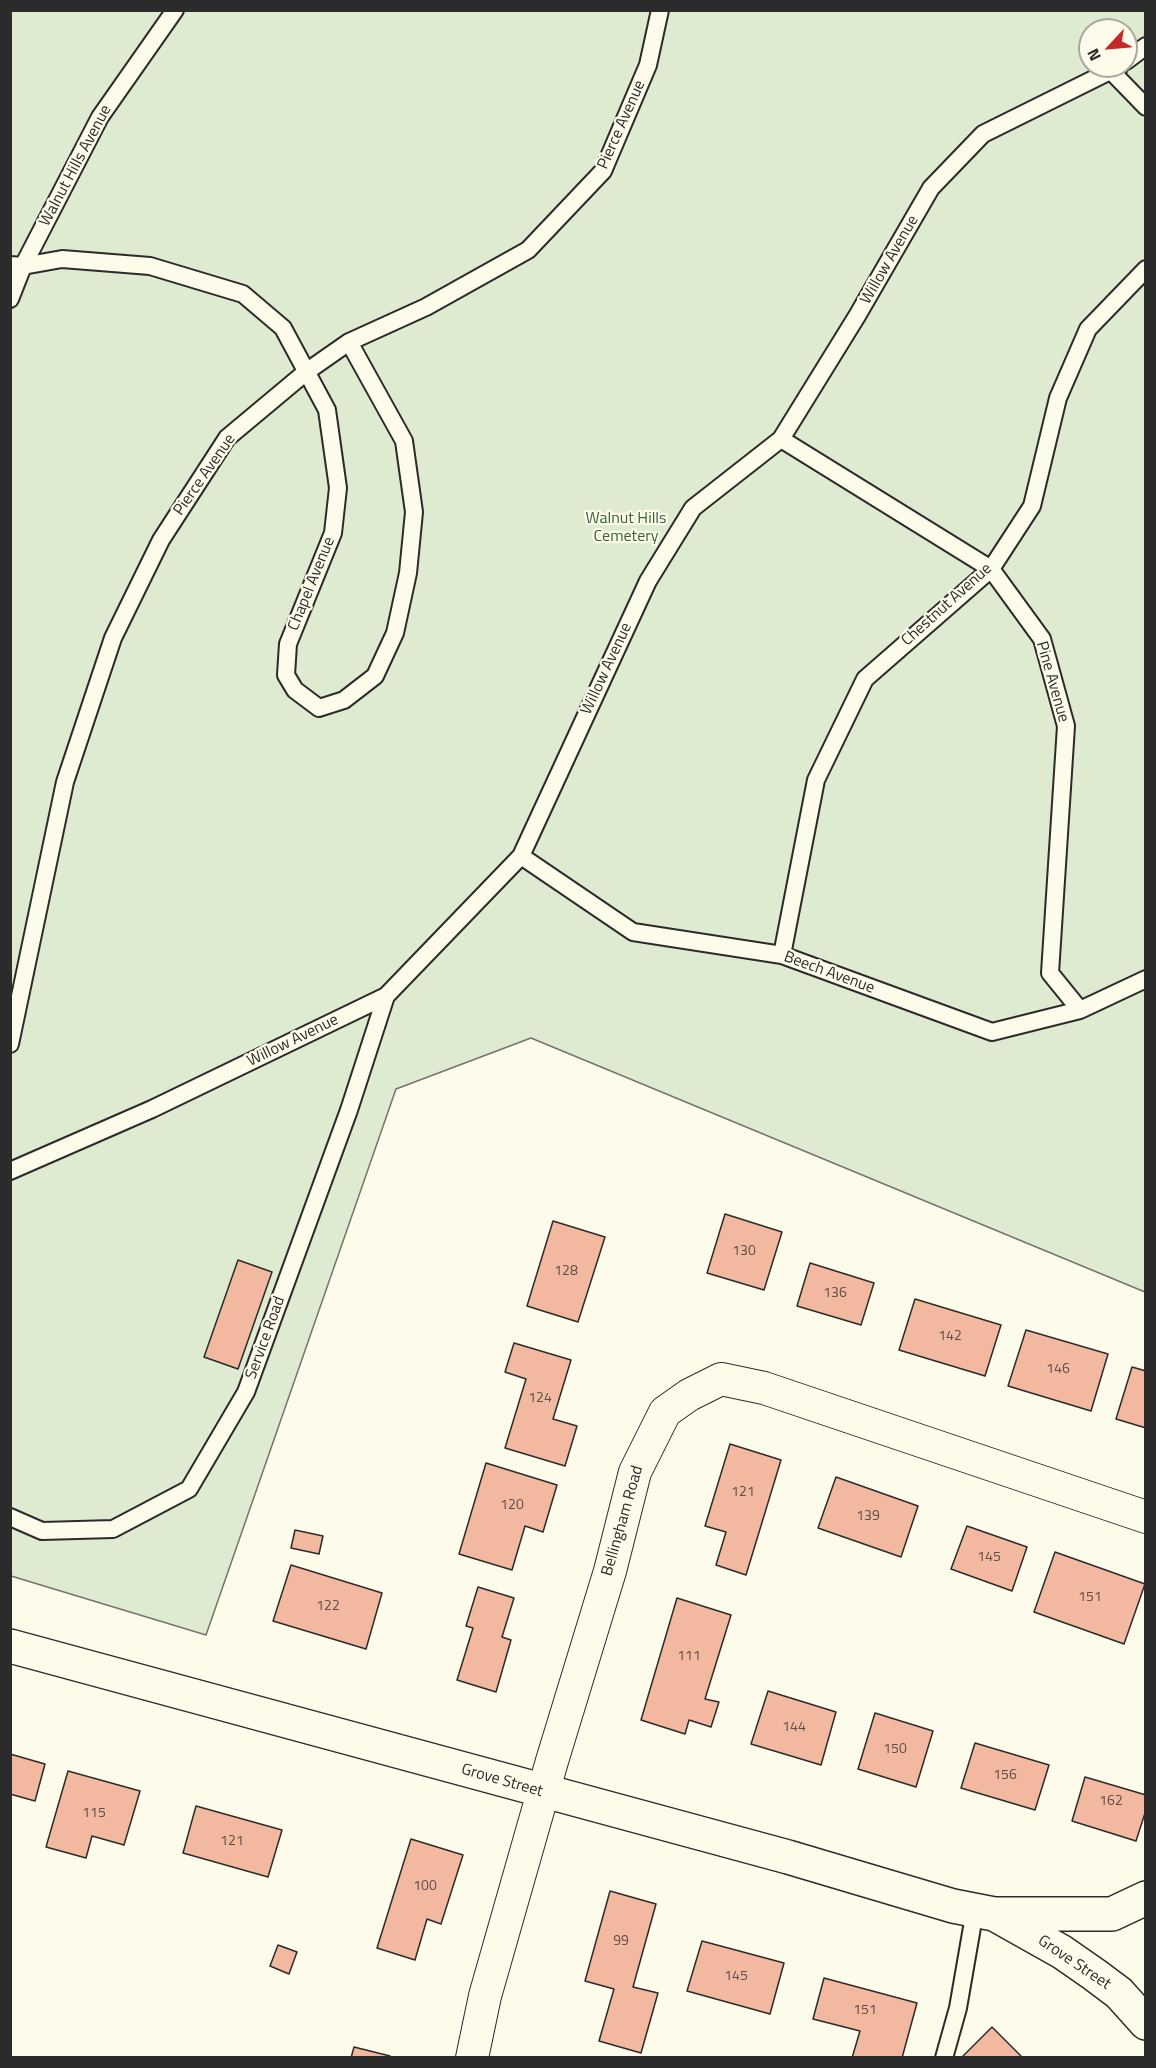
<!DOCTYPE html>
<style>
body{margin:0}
#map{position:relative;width:1156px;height:2068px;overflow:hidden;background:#fdfbea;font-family:"Titillium Web",sans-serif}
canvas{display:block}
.frame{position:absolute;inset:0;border:12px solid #2b2b2b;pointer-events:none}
.north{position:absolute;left:1078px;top:18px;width:60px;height:60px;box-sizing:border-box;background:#fdfbea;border:2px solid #a9a89e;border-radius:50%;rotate:244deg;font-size:16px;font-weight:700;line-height:24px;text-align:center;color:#2b2b2b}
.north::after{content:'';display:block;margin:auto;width:21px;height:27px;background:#c62828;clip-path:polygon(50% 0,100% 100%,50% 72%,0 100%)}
</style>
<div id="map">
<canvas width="1156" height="2068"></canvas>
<div class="frame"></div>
<div class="north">N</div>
</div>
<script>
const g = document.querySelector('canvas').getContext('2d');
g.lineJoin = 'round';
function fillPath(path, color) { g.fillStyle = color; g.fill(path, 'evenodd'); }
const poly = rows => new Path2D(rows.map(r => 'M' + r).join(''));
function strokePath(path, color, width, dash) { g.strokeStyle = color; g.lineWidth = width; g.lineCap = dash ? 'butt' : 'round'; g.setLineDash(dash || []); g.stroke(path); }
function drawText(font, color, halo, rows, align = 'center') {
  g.font = font + ' "Titillium Web",sans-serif'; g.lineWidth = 4.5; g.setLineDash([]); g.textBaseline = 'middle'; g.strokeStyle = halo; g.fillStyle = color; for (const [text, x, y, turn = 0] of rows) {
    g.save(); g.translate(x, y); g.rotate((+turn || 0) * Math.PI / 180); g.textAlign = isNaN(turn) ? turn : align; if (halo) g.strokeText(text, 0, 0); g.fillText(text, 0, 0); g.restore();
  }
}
const green = poly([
 [10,11,1145,11,1145,1292,531,1038,396,1089,206,1635,11,1576,10,11],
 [1090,30,1126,30,1126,66,1090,66,1090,30]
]);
fillPath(green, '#deebd1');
strokePath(green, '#74746e', 1.5);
const building = poly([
 [725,1214,782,1232,764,1290,707,1273,725,1214],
 [553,1221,605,1237,578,1322,527,1306,553,1221],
 [238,1260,272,1272,238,1369,204,1357,238,1260],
 [810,1263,874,1283,861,1325,797,1306,810,1263],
 [915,1299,1001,1325,985,1376,899,1350,915,1299],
 [1026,1330,1108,1354,1091,1411,1008,1386,1026,1330],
 [514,1343,571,1360,553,1419,577,1426,565,1466,505,1448,526,1379,505,1372,514,1343],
 [1132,1367,1146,1371,1146,1428,1116,1419,1132,1367],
 [730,1444,781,1460,746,1575,716,1565,726,1532,705,1526,730,1444],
 [486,1463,557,1485,543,1532,525,1526,512,1570,459,1554,486,1463],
 [836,1477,918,1506,901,1557,818,1528,836,1477],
 [967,1526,1027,1547,1012,1591,951,1569,967,1526],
 [295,1530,323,1536,319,1554,291,1548,295,1530],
 [1055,1552,1145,1584,1124,1644,1034,1612,1055,1552],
 [291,1565,382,1593,366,1649,273,1621,291,1565],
 [478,1587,514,1598,502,1637,511,1640,496,1692,457,1680,473,1628,466,1626,478,1587],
 [677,1598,731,1615,705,1699,719,1702,711,1727,689,1720,685,1734,641,1720,677,1598],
 [768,1691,836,1712,821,1765,751,1744,768,1691],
 [875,1713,933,1731,916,1787,858,1769,875,1713],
 [975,1743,1049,1765,1035,1810,961,1788,975,1743],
 [10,1754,45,1764,35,1801,10,1794,10,1754],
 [68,1771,140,1791,124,1845,92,1836,86,1858,46,1847,68,1771],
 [1085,1777,1146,1795,1146,1810,1136,1841,1072,1821,1085,1777],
 [196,1806,282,1830,268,1877,183,1853,196,1806],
 [411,1839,463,1855,441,1924,427,1919,415,1960,377,1948,411,1839],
 [610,1891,656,1904,633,1987,658,1993,641,2053,599,2041,614,1989,585,1981,610,1891],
 [702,1941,784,1963,770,2014,687,1991,702,1941],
 [278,1945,297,1952,289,1974,270,1966,278,1945],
 [824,1978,917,2003,902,2058,852,2058,860,2031,813,2019,824,1978],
 [992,2027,1023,2058,961,2058,992,2027],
 [354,2047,390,2056,390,2058,351,2058,354,2047]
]);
fillPath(building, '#f2b8a0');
strokePath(building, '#2b2b2b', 1.5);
const service = poly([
 [1126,61,1146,46],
 [1112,72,1146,107],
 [10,265,23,266,62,259,150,266,243,294,283,328,327,410,338,488,333,533,288,644,286,675,295,690,319,708,344,700,375,676,395,633,408,573,414,512,404,441,349,342],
 [10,299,23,266,100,117,175,10],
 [781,439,991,569,1042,639,1066,726,1050,973,1080,1010],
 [521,856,633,932,782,955,992,1032,1080,1010,1146,979],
 [782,955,816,780,865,679,991,569,1032,506,1058,398,1088,329,1146,269],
 [10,1044,65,782,113,638,161,540,227,438,306,372,349,342,426,307,528,250,603,171,648,65,660,10],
 [10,1171,152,1109,386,996,521,856,648,581,693,508,781,439,857,316,931,188,983,134,1120,66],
 [10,1517,42,1531,113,1529,189,1489,246,1392,349,1110,386,996],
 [944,2058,958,2008,975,1910]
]);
const minor = poly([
 [472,2058,485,1996,552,1761,610,1571,635,1472,665,1412,689,1395,721,1379,764,1388,1146,1517]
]);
const secondary = poly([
 [10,1646,788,1857,953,1906,994,1914,1112,1914,1146,1898],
 [998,1916,1062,1952,1095,1975,1119,1993,1146,2023]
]);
strokePath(service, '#2b2b2b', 20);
strokePath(minor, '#2b2b2b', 34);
strokePath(secondary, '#2b2b2b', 36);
strokePath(service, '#fdfbea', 16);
strokePath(minor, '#fdfbea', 32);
strokePath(secondary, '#fdfbea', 33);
drawText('14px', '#5d4e48', null, [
 ["130",744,1252],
 ["128",566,1272],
 ["136",835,1294],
 ["142",950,1337],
 ["146",1058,1370],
 ["124",540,1399],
 ["121",743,1493],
 ["120",512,1506],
 ["139",868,1517],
 ["145",989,1558],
 ["151",1090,1598],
 ["122",328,1607],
 ["111",689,1657],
 ["144",794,1728],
 ["150",895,1750],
 ["156",1005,1776],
 ["162",1111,1802],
 ["115",94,1814],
 ["121",232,1842],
 ["100",425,1887],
 ["99",621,1942],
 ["145",736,1977],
 ["151",865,2011]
]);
drawText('16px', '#2b2b2b', '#fdfbea', [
 ["Pierce Avenue",622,125,-66],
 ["Walnut Hills Avenue",76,166,-62],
 ["Willow Avenue",890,260,-60],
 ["Pierce Avenue",205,475,-55],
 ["Chapel Avenue",312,584,-68],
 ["Chestnut Avenue",947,605,-42],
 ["Willow Avenue",607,669,-65],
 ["Pine Avenue",1052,682,74],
 ["Beech Avenue",829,973,20],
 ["Willow Avenue",293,1041,-26],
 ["Service Road",266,1338,-70],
 ["Bellingham Road",623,1521,-74],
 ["Grove Street",502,1781,16],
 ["Grove Street",1074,1963,34]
]);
drawText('16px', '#34623c', '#fdfbea', [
 ["Walnut Hills",626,519],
 ["Cemetery",626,537]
]);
</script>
